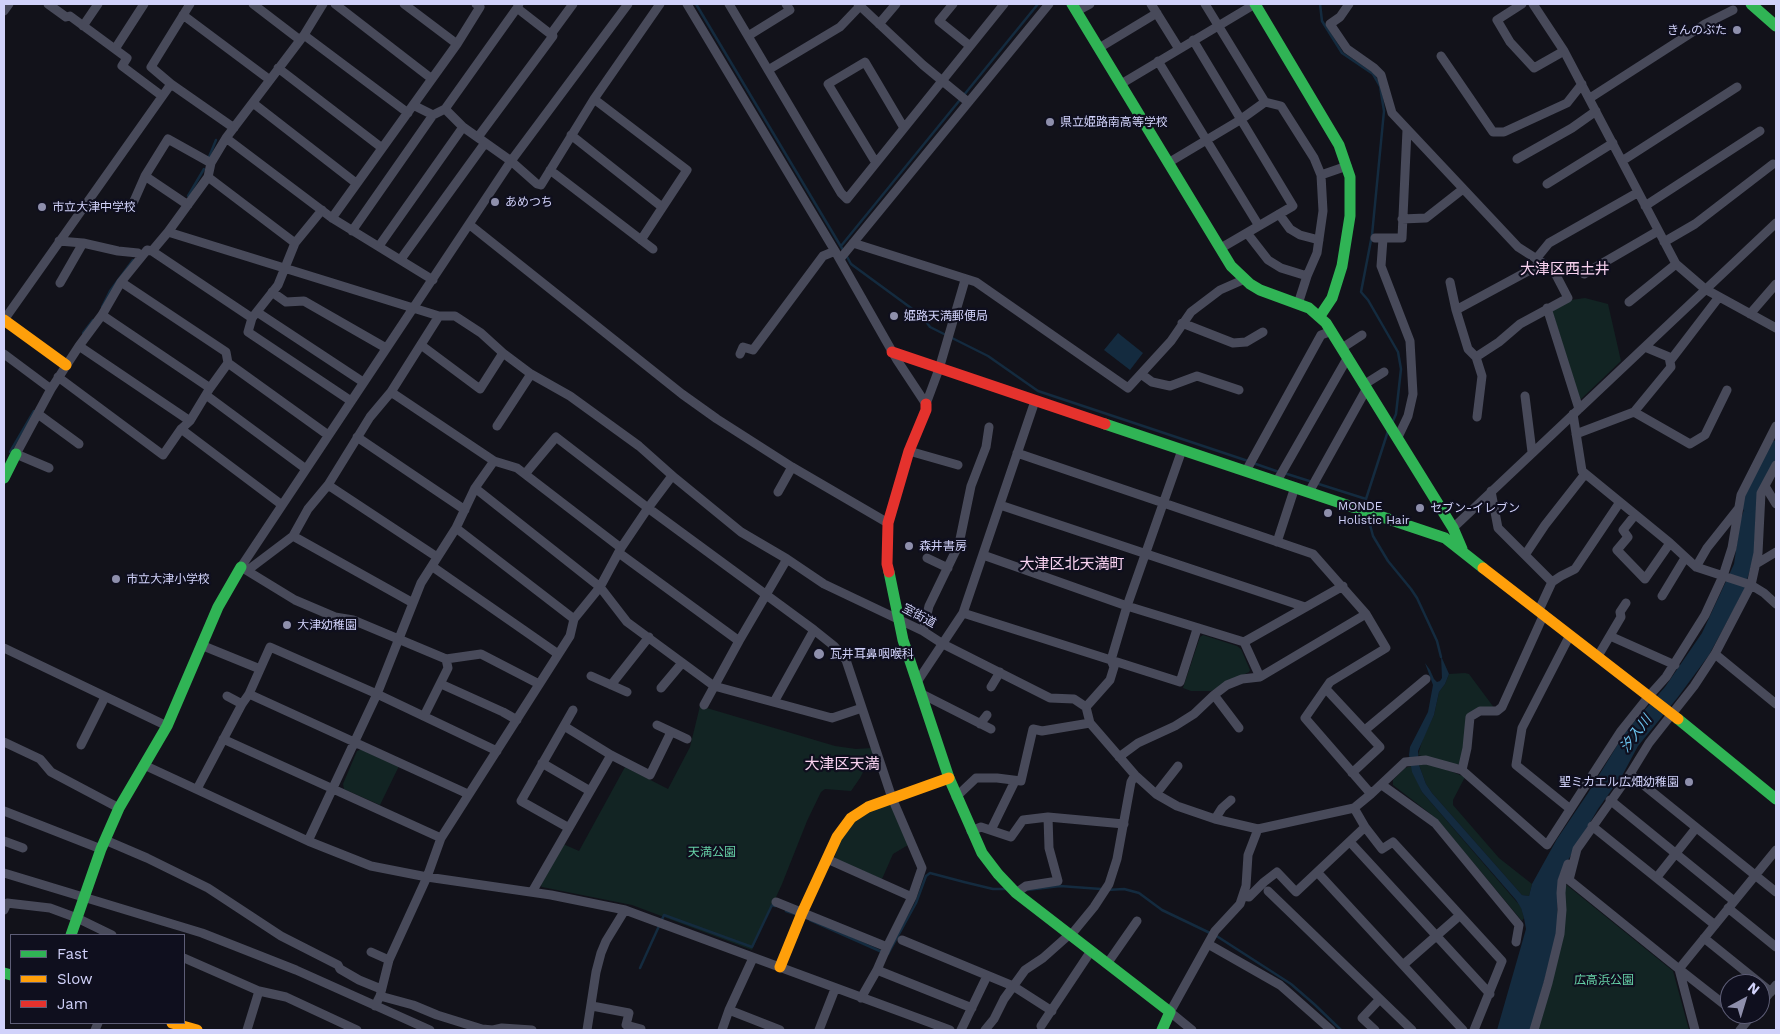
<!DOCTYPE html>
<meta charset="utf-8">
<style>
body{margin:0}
#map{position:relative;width:1780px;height:1034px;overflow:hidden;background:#12121a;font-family:"Work Sans",sans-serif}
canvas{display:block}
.frame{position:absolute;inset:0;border:5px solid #d1d2fa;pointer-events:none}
.legend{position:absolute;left:10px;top:934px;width:175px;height:90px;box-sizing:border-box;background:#0f0f1e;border:1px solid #5d5d76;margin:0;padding:6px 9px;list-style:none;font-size:15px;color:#d1d2fa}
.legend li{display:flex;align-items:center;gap:10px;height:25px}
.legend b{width:25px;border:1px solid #5d5d76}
.north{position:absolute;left:1720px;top:974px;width:50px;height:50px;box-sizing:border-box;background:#0f0f1e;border:1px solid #5d5d76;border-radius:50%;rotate:39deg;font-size:14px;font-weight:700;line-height:20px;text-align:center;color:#d1d2fa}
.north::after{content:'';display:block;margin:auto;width:18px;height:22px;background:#8e8fac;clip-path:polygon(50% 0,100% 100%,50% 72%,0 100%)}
</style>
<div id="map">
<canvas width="1780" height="1034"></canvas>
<div class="frame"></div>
<ul class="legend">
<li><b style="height:6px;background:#30b455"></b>Fast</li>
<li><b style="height:6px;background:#ff9f0a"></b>Slow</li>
<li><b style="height:6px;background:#e5322d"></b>Jam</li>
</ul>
<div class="north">N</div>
</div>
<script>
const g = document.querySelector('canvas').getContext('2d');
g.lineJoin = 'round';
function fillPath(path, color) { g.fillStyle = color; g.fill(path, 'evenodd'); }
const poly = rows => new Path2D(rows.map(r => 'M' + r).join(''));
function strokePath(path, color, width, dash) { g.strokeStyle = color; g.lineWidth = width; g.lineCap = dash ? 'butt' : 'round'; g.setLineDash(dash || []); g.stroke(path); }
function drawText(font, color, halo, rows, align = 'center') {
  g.font = font + ' "Work Sans","Noto Sans JP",sans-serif'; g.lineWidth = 4.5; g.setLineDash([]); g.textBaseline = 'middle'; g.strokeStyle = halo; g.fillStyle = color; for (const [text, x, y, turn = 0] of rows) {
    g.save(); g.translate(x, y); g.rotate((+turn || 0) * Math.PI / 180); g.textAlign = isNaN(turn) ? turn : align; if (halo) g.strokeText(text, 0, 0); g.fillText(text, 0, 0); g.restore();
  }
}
fillPath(poly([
 [1585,298,1608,304,1621,361,1580,400,1552,311,1571,300],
 [1203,635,1237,646,1241,649,1250,670,1249,672,1211,691,1191,691,1183,688,1200,637],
 [1465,673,1469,674,1495,709,1469,714,1460,764,1456,765,1418,755,1423,738,1434,715,1439,692,1445,684,1449,674],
 [700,706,835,746,856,749,872,748,873,753,860,778,851,791,825,789,821,792,807,821,782,884,752,950,632,905,542,887,540,884,563,844,579,851,625,767,668,789,690,747],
 [362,749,399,766,380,805,344,789,343,784,357,751],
 [1430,763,1465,777,1453,800,1453,805,1499,858,1532,884,1529,896,1522,895,1432,793,1426,784,1419,765],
 [1411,766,1422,792,1521,907,1524,918,1522,921,1437,819,1393,785,1393,780,1405,768],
 [887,803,892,806,908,845,893,854,882,879,834,859,843,833,861,815],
 [1563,882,1673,971,1689,1030,1535,1030]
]), '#122423');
fillPath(poly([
 [1118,333,1143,353,1130,370,1104,350],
 [1773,464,1757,495,1754,556,1744,590,1735,607,1709,655,1678,697,1638,746,1623,774,1598,809,1560,874,1557,890,1558,930,1531,1030,1497,1030,1526,929,1524,918,1521,908,1516,900,1422,792,1412,772,1409,755,1410,747,1428,712,1433,685,1425,663,1430,670,1434,679,1437,682,1440,681,1442,678,1441,656,1449,674,1445,684,1439,692,1434,715,1418,751,1419,765,1426,784,1432,793,1522,895,1529,896,1532,884,1557,839,1588,793,1626,731,1665,687,1702,633,1734,564,1740,522,1749,494]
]), '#142b3f');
strokePath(poly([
 [696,4,843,250],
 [1320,4,1322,21,1342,53,1373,74,1380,86,1384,111,1372,235,1361,292,1368,300,1398,352,1401,369,1396,414,1393,421],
 [209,157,216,140],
 [188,196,204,169],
 [841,246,1038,4],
 [846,255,851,264,922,316,930,327,988,356,1038,391,1248,461],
 [102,307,110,291,133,260],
 [83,333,93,320],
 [10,452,34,411],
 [1253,463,1279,472],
 [1284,473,1366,499],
 [1367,507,1366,499,1388,431],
 [1368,517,1373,536,1388,561,1411,589,1417,598,1437,641,1441,657],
 [1027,890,1060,886,1101,889],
 [1107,890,1124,889,1139,893,1162,910,1210,933],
 [786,911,798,915],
 [810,920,882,952],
 [1215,935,1291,984,1314,1004,1341,1030],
 [888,954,916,903,926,876,930,873,964,882,993,889,1007,889],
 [640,968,664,915,752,947,772,905,775,906]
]), '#142b3f', 2.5);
strokePath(poly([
 [1749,505,1756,485,1776,448]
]), '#142b3f', 15);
strokePath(poly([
 [48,4,66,17,70,16,127,58,122,66,162,96],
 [190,4,151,67,171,84,234,128],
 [253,4,300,40],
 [335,4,432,79],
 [404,4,457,44],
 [687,4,835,251,897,360,926,404],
 [729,4,841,193,847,199,1004,4],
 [858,4,923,65,968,102],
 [953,4,939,21,970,46],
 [1151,4,1179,49],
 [1205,4,1265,102],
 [1349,4,1340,17,1330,24,1347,49,1374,68,1381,75,1392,113,1518,247,1543,263,1556,275,1568,298,1520,324,1499,342,1476,357],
 [1522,4,1497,20,1510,42,1534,68,1564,51],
 [1533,4,1564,51,1676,264,1705,289,1776,328],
 [4,11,9,4],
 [1077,11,1090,4],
 [183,15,270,80],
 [879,24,896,4],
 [83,26,98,4],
 [551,34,573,4],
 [304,35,408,113],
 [748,36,790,10,786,4],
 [1193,40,1293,206,1221,248],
 [1099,48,1157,13],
 [115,49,144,4],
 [1441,56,1493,132,1504,132,1567,103,1582,84],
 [1158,61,1259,226],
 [278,68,382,148],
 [768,70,840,27,860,6],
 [1121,84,1255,4],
 [1590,98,1705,24,1733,10],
 [594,99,687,170,641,240],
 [253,103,356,183],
 [413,105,433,115],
 [445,109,463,127,511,161,537,184,541,185,594,99,660,4],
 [571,135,662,207],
 [478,137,553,36,517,8],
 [226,138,332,218,433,280],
 [1517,159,1572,128,1596,111],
 [1622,161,1737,87],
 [876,163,828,84,865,62,904,128],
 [1168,163,1240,120,1265,102,1281,106,1314,158,1321,175,1323,211,1317,253,1307,276,1281,268,1268,260,1247,233],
 [550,170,653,249],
 [1321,175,1347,166],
 [208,177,295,243],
 [1547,184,1613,143],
 [134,201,145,176],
 [188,205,145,176,168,139,211,163],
 [1645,206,1760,131],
 [322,210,295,243,278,285,252,318,248,332,351,401],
 [1279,214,1290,229,1300,235,1319,240],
 [332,218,457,44,480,7,476,4],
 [1402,219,1426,218,1463,189],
 [470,225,682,394,717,419,792,467,888,523],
 [352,231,433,115,445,109,517,8,519,4],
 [168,232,439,316,455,316,481,333,503,353,531,374,570,396,639,446,675,478,741,532,787,559,824,584,923,631,943,644,1050,698,1074,699,1086,707,1090,723,1135,775,1156,794,1177,806,1215,819,1258,829],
 [1375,238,1402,238,1407,130],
 [1383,239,1381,266,1410,341,1413,394,1408,416,1398,437],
 [59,241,83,243,118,251,138,253,142,256],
 [1664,242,1695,224,1773,164],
 [853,243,976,282,1128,388,1171,341,1191,312,1220,290,1245,279],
 [379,246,463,127],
 [152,251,252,318],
 [401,259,485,143],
 [840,259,1049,4],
 [1536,259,1549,243,1637,193],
 [1584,274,1658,231],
 [121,282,226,352,228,363,328,435],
 [1450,282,1456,310,1468,349,1476,357,1482,376,1477,417],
 [60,283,83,243],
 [272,292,286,302,304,301,386,348],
 [1629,302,1676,264],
 [1298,304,1307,276],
 [1547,308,1579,409],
 [1456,310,1543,263],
 [257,312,363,382],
 [1750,314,1776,284],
 [102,315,210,388],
 [4,320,171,84],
 [1182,323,1233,343,1246,342,1263,332],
 [421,345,480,389,503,353],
 [79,346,190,421],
 [1645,347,1669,357,1671,367,1634,412,1690,444,1705,435,1727,390],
 [1342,348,1362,335],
 [4,354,51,389],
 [740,354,743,347,753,350,823,256,835,251],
 [1670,361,1719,297],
 [1141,374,1152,382,1170,386,1197,376,1239,390],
 [58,377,163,455,181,429,190,421,210,388,228,363],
 [1365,384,1384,372],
 [391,392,494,461,517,468,621,548],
 [206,395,306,469],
 [1525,396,1532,452],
 [926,404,939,369,965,280],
 [38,414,79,444],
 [1573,414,1582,471,1670,543,1696,567,1751,585,1764,593,1776,604],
 [497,426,531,374],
 [181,429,282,505],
 [1576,434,1634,412],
 [357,437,465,510],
 [909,451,958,465],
 [1017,453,1313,554,1366,614,1386,648,1330,682,1305,718,1371,794],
 [49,468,16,454,51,389,79,346,102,315,121,282,147,250,152,251,168,232,208,177,211,163,226,138,304,35,323,4],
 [1246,471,1321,335,1332,331],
 [525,474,556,437,648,508,814,630,834,646,846,660,892,798,922,868,912,897,887,947,776,902],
 [1277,481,1348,357],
 [328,485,437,557],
 [1765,486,1776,504],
 [475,488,600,587,627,622,714,686,832,718,862,708],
 [1491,491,1498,528,1552,582],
 [778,492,792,467],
 [1309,492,1367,388],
 [1000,505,1305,607],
 [1635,515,1623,530,1628,537,1617,550,1645,579,1670,543],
 [456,528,574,619],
 [1453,528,1776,223],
 [293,536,413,603],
 [1277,542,1295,487],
 [619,553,739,641],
 [983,555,1127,606,1244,642,1260,677],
 [1525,555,1545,525,1585,474],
 [927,558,948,568],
 [1756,564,1776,552],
 [433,567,558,654],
 [1696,567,1707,548,1738,509],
 [248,570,293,536,308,509,328,485,370,417,391,392,439,316],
 [1662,596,1685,558],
 [1539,610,1552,582,1561,576,1575,569,1620,502],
 [963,613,1180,682,1197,629],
 [923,631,929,606,959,544,971,486,986,447,989,427],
 [1610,636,1675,665],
 [1244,642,1343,586],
 [201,645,260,669],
 [4,648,167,726],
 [1715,654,1776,704],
 [1598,656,1621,617,1620,612,1626,603],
 [591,676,627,692],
 [917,682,963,613,1035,401],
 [441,684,503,712,517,720],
 [539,684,481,654,446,659,353,620,335,617,295,600,241,567,511,161,628,4],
 [611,685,649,637],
 [991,687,1000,672],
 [661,688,682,663],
 [1326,689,1380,747,1352,773],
 [920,693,991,729],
 [249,694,468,794],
 [1214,695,1239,728],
 [227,696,242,704],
 [774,702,814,630],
 [704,705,739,641,787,559],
 [1086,707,1110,680,1114,667,1111,660,1127,606,1182,450],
 [424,716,448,668,446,659],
 [980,724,987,715],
 [657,725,687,739],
 [564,726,611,755,650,775,671,732],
 [1365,730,1426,679],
 [223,739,441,838],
 [4,742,40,759,51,772,119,808],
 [81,745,105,697],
 [1119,757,1138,743,1175,726,1194,714,1214,695,1227,685,1242,679,1260,677,1366,614],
 [542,763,590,791],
 [144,765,308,841,371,866,427,877,551,895,625,910,950,1030],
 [1462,770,1467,748,1470,717,1480,711,1497,711,1502,707,1544,614],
 [1630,774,1776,892],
 [1382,785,1435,823,1519,925,1516,942],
 [197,789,242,704,249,694,270,647,377,694,497,751],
 [1156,794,1178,766],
 [956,797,976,778,997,778,1021,781,1033,729,1042,731,1090,723],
 [1610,800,1734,901],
 [1354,808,1365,827,1382,849,1393,842,1502,961,1474,1030],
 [1569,808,1516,765,1522,728,1570,635],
 [4,811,101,849],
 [1215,819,1222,808,1231,800],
 [1592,826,1715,925],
 [569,828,521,801,573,710],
 [991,830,1015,781],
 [971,831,981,827,1011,837,1023,820,1048,817,1124,824],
 [105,840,147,858,208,888,281,936,338,965,340,969,359,980,381,989],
 [4,841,23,848],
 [308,841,377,694,421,583,456,528,475,488,494,461],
 [1350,842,1490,994],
 [827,859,912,897],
 [4,873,202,933,296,970,430,1030],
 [1318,873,1463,1030],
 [1657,877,1696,828],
 [1268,891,1412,1030],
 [532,892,611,755],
 [1016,893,1026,886,1058,881,1049,848,1048,817],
 [1243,896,1249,897,1264,882,1277,872,1296,892,1365,827],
 [1728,908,1776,947],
 [4,910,7,903,50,908,77,918,112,935],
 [1071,935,1094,907,1109,884,1117,859,1131,782,1135,775],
 [1704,938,1771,992],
 [902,940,1013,986,1052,1011],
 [1208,944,1280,985,1331,1030],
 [371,952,389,960],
 [184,958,259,991,286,997,357,1030],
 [1107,964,1137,921],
 [1403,965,1459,916],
 [877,970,972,1008],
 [380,996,413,1005,437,1015,482,1029,493,1030,502,1028,532,1030],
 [861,998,877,970,887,947],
 [1760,1005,1776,985],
 [375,1006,380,996,389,960,427,877,441,838,570,636,574,619,600,587,621,548,648,508,672,476],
 [592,1006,629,1013,626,1025,641,1029,641,1030],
 [1730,1009,1679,969,1776,850],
 [729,1010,780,1030],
 [1736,1014,1746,1022],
 [1041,1026,1091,951],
 [95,1030,98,1023],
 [247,1030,259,991],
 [587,1030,596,972,601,953,606,941,625,910],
 [722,1030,729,1010,753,958],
 [819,1030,835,989],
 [961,1030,987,976],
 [985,1030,994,1019,1004,999,1025,970,1043,958,1070,934],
 [1192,1030,1170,1012,1215,931,1240,904,1246,886,1248,855,1258,829,1354,808,1371,794,1405,762,1426,760,1462,770,1547,845,1621,731,1649,696,1666,677,1705,615,1723,576,1732,548,1741,495,1776,426],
 [1375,1030,1362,1018,1379,1000],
 [1534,1030,1548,983,1560,934,1562,910,1561,893,1562,881,1568,864],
 [1695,1030,1679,969,1569,880,1577,849,1630,774,1649,743,1694,686,1715,654,1751,585,1758,553,1761,493,1776,465],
 [1740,1030,1753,1014]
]), '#484a5a', 9);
strokePath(poly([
 [1072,4,1231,266,1250,284,1260,290,1309,308,1326,323,1453,528,1462,549],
 [1255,4,1339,145,1350,177,1350,216,1342,266,1332,298,1320,316],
 [1751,4,1776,26],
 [1105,424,1445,538,1483,568],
 [4,478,16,454],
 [889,572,903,640,949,778,982,853,998,874,1016,893,1170,1012,1162,1030],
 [1678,719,1776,799],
 [71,935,101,849,119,808,167,726,218,607,241,567],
 [4,973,11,975]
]), '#30b455', 11);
strokePath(poly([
 [4,320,66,365],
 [1483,568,1678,719],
 [780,967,802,913,837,837,851,818,868,807,949,778],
 [172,1023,197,1030]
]), '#ff9f0a', 11);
strokePath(poly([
 [892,352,1105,424],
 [889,572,887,564,888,523,909,451,926,410,926,404]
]), '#e5322d', 11);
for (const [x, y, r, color] of [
 [1737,30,5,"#8e8fac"],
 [1050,122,5,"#8e8fac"],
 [495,202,5,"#8e8fac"],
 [42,207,5,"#8e8fac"],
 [894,316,5,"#8e8fac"],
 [1420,508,5,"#8e8fac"],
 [1328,513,5,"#8e8fac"],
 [909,546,5,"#8e8fac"],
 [116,579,5,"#8e8fac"],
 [287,625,5,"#8e8fac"],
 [819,654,6,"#8e8fac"],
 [1689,782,5,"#8e8fac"]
]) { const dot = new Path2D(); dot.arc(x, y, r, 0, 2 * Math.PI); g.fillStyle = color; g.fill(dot); strokePath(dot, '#0f0f1e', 2); }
drawText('12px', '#d1d2fa', '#0f0f1e', [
 ["きんのぶた",1727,30,"right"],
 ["県立姫路南高等学校",1060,122],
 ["あめつち",505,202],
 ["市立大津中学校",52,207],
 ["姫路天満郵便局",904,316],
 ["MONDE",1338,506],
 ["Holistic Hair",1338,520],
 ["セブン-イレブン",1430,508],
 ["森井書房",919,546],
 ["市立大津小学校",126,579],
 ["大津幼稚園",297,625],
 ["瓦井耳鼻咽喉科",830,654],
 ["聖ミカエル広畑幼稚園",1679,782,"right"]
], 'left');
drawText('12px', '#d1d2fa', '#0f0f1e', [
 ["室街道",919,616,28]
]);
drawText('12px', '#66d1a7', '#0f0f1e', [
 ["天満公園",712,852],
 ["広高浜公園",1604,980]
]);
drawText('italic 14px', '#6bc3ee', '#0f0f1e', [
 ["汐入川",1636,734,-53]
]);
drawText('15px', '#fad3f1', '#0f0f1e', [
 ["大津区西土井",1565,270],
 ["大津区北天満町",1072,565],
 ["大津区天満",842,765]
]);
</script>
